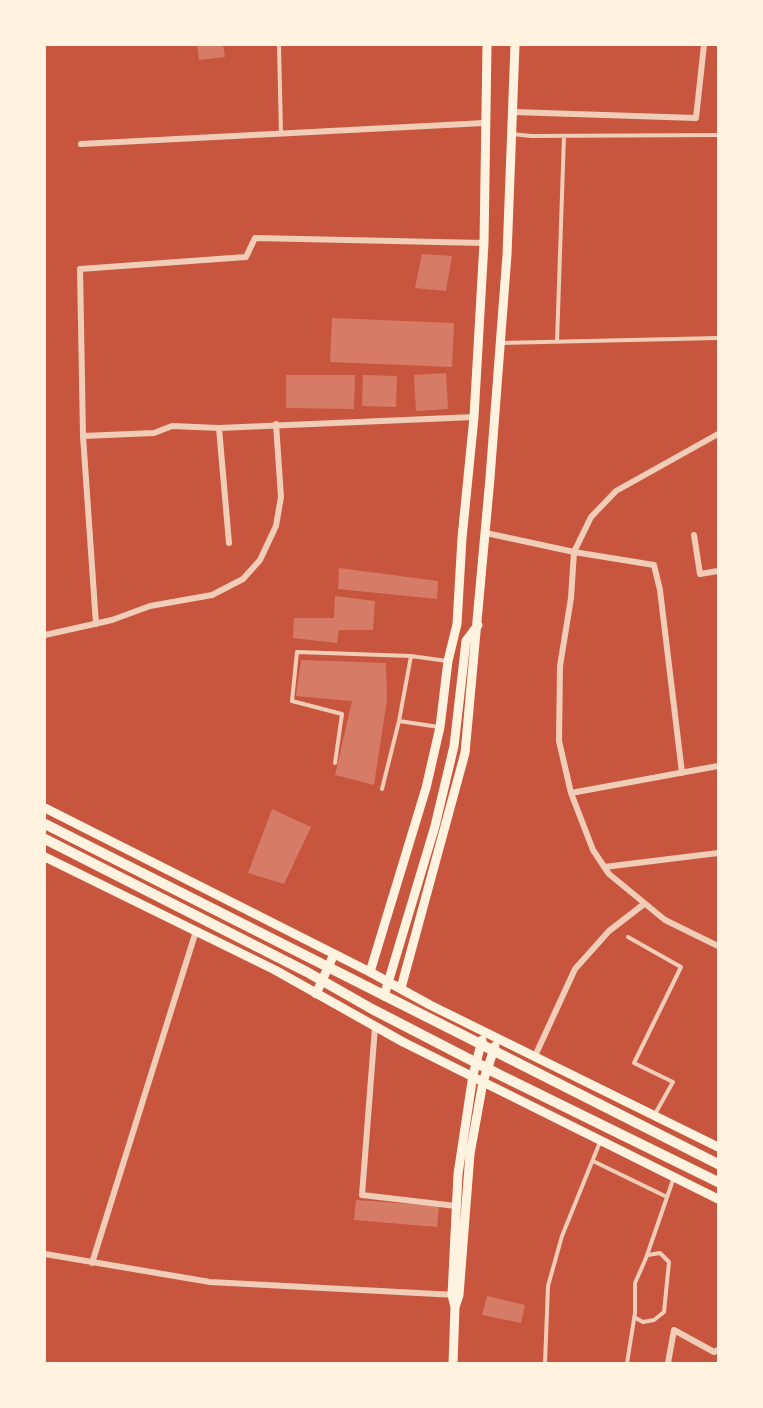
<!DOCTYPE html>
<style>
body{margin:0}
#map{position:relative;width:763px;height:1408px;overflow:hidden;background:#c8553d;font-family:"Exo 2",sans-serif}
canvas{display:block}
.frame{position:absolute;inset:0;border:46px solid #fff3e0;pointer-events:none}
</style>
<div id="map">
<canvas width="763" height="1408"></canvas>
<div class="frame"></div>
</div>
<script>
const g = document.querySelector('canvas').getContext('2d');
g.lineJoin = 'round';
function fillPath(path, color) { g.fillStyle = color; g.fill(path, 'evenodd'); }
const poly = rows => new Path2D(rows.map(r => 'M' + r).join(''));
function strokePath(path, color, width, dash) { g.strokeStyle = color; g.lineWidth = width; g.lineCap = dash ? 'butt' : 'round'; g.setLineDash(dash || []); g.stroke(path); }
fillPath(poly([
 [197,45,223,45,225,57,199,60],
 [422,254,452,256,446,291,415,288],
 [332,318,454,323,452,367,330,362],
 [446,373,448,409,416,411,414,375],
 [286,375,355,375,354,409,286,408],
 [363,375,397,376,396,407,362,406],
 [339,568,438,581,437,599,338,589],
 [335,596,375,601,373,630,339,630,337,643,293,638,294,618,334,618],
 [301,660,386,663,387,700,374,785,335,775,352,701,296,696],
 [272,809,311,827,284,884,248,873],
 [356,1200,439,1206,437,1227,354,1220],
 [487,1296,525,1305,521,1323,482,1315]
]), '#d67c66');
strokePath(poly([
 [279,45,281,134],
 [512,134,531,136,718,135],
 [557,342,564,136],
 [500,343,718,338],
 [399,721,411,656],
 [335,763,342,714,292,701,297,652,411,656,447,661],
 [382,789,399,721,439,727],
 [628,937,681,967,634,1063,673,1082,655,1114],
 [593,1161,667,1197],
 [634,1317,643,1322,654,1320,664,1312,669,1262,660,1253,648,1255],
 [545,1363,548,1286,562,1236,600,1142],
 [627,1363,635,1313,635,1283,646,1258,674,1177]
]), '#f1ccb7', 4);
strokePath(poly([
 [513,112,696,118,704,45],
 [81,144,484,123],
 [219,428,229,543],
 [83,436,154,433,172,426,219,428,474,417],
 [486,533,574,552,591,517,616,491,718,434],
 [694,535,700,574,718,571],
 [96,624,83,436,80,269,246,257,255,238,484,243],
 [45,635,112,620,150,606,212,595,243,579,260,560,276,526,281,497,276,424],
 [682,773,660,590,654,565,574,552,571,598,560,666,559,741,571,793,593,850,609,874,665,920,718,946],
 [571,793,718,766],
 [604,867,718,853],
 [375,1027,362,1195,456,1206],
 [535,1056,575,969,609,931,644,904],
 [45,1254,210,1282,456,1295],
 [92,1263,196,931],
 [668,1363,674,1330,714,1352,718,1350]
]), '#f1ccb7', 6);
strokePath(poly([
 [45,808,370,972,430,1005,718,1147],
 [45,857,275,970,403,1042,718,1199],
 [370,972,426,788,440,727,448,661,457,624,462,538,474,417,484,243,487,45],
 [401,988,465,753,490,478,507,255,515,45],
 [316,994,334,954],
 [384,996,435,826,454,746,466,641,478,625],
 [455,1307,459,1295,470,1154,483,1082,495,1046],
 [453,1363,455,1307,452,1295,458,1174,473,1075,482,1040]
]), '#fff3e0', 9);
strokePath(poly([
 [45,824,718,1164],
 [45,839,307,972,372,1009,496,1073,718,1182]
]), '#fff3e0', 10);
</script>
